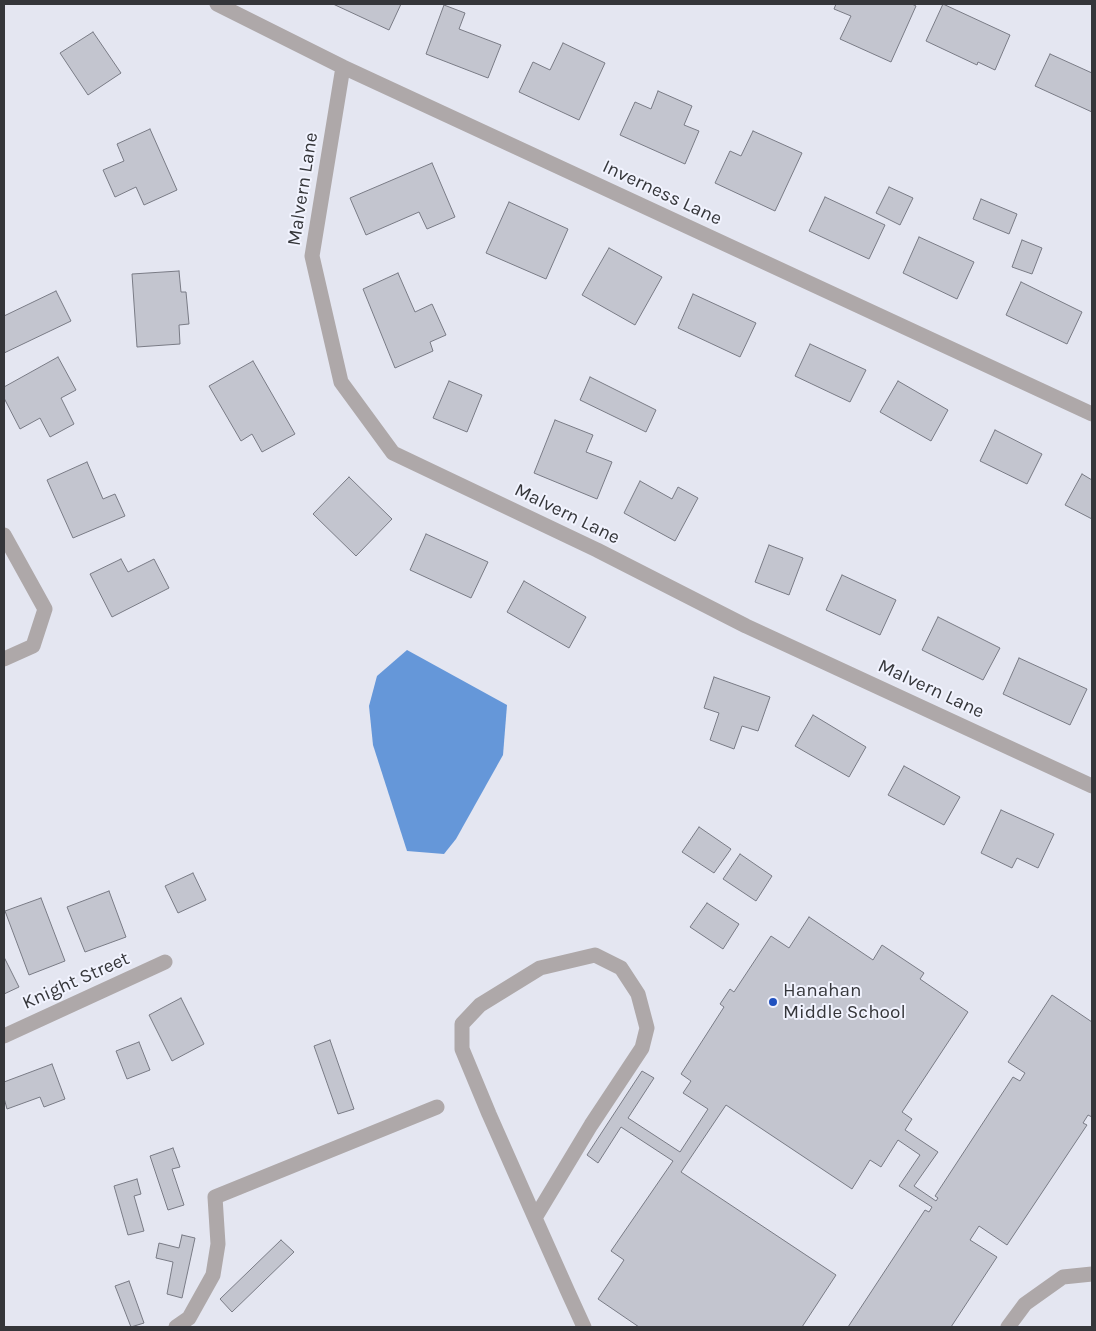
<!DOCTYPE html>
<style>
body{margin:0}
#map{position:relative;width:1096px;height:1331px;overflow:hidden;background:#e4e6f1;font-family:Karla,sans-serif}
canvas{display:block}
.frame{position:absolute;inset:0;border:5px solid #35363a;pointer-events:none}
</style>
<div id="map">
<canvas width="1096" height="1331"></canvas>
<div class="frame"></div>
</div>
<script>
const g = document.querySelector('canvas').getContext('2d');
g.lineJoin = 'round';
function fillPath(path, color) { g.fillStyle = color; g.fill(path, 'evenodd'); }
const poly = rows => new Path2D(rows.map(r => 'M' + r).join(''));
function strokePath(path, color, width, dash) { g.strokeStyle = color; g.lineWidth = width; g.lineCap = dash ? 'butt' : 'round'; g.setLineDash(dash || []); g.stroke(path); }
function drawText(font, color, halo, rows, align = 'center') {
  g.font = font + ' Karla,sans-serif'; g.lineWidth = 4; g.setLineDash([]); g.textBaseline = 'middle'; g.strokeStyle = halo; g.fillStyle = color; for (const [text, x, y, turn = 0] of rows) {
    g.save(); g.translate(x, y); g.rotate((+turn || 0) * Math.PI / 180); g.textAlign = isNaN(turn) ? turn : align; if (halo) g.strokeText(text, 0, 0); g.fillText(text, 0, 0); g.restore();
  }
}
fillPath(poly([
 [407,650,507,705,503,755,456,839,444,854,407,851,373,745,369,706,377,676]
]), '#6597d9');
const building = poly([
 [333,4,401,4,389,30,333,4],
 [836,4,912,4,916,6,891,62,840,39,851,16,834,9,836,4],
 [943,4,1010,35,995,70,978,62,977,65,926,41,943,4],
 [444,5,465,13,459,29,501,45,488,78,426,54,444,5],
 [93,32,121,73,88,95,60,53,93,32],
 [563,43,605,63,579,120,519,92,533,62,550,70,563,43],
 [1050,54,1092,73,1092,112,1035,86,1050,54],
 [658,91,692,106,684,125,699,131,685,164,620,135,635,102,651,109,658,91],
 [150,129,177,190,144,205,136,187,115,197,103,170,124,161,117,144,150,129],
 [753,131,802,153,775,211,715,183,730,151,741,156,753,131],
 [432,163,455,217,427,229,419,212,366,235,350,198,432,163],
 [889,187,913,198,900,225,876,213,889,187],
 [825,197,885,225,869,259,809,231,825,197],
 [981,199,1017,214,1009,234,973,219,981,199],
 [509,202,568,229,546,279,486,253,509,202],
 [919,237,974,262,957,299,903,273,919,237],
 [1022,240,1042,248,1032,274,1012,267,1022,240],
 [609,248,662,277,635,325,582,295,609,248],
 [179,271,181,292,186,292,189,324,179,325,180,344,137,347,132,274,179,271],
 [398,273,415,312,432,304,446,335,430,342,433,351,395,368,363,289,398,273],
 [1021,282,1082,312,1067,344,1006,315,1021,282],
 [56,291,71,321,4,353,4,316,56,291],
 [693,294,756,323,740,357,678,328,693,294],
 [810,344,866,370,850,402,795,376,810,344],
 [58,357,76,390,61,398,74,424,50,437,40,418,20,429,4,398,4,387,58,357],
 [253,361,295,434,262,452,252,434,241,441,209,386,253,361],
 [590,377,656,410,646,432,580,400,590,377],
 [449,381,482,395,467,432,433,418,449,381],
 [898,381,948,410,931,441,880,412,898,381],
 [555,420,593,435,586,452,612,462,597,499,534,473,555,420],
 [995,430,1042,454,1027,484,980,461,995,430],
 [87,462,103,499,115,494,125,516,73,538,47,480,87,462],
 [1082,474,1092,480,1092,519,1065,505,1082,474],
 [349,477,392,519,356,556,313,514,349,477],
 [640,481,672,499,678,487,698,498,675,541,624,513,640,481],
 [426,534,488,562,471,598,410,570,426,534],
 [769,545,803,558,789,595,755,582,769,545],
 [121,559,128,572,154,559,169,588,112,617,90,574,121,559],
 [842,575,896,600,880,635,826,610,842,575],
 [524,581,586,617,569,648,507,612,524,581],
 [938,617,1000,648,983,680,922,650,938,617],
 [1019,658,1087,689,1070,725,1003,694,1019,658],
 [714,677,770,697,758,731,742,726,734,749,710,740,719,713,704,708,714,677],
 [813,715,866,747,849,777,795,746,813,715],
 [904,766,960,797,944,825,888,795,904,766],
 [1001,810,1054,834,1038,868,1017,858,1012,868,981,853,1001,810],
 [699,827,731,849,714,873,682,852,699,827],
 [740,854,772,876,756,901,723,879,740,854],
 [193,873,206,900,178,913,165,886,193,873],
 [109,891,126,937,85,952,67,907,109,891],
 [41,898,65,961,29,975,5,911,41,898],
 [707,903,739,924,723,949,690,927,707,903],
 [809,917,873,960,882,945,924,973,920,979,968,1012,902,1112,912,1119,905,1130,938,1152,914,1186,936,1201,938,1198,935,1196,1013,1077,1020,1081,1025,1073,1008,1062,1052,995,1092,1022,1092,1117,1088,1115,1083,1123,1087,1125,1007,1245,979,1226,970,1240,997,1257,951,1327,848,1327,925,1210,929,1212,932,1207,899,1186,920,1155,898,1140,881,1167,870,1160,852,1189,726,1105,681,1172,836,1275,802,1327,639,1327,598,1299,624,1260,611,1251,673,1161,621,1127,598,1163,587,1155,642,1071,654,1078,628,1118,680,1152,708,1109,683,1093,691,1081,681,1074,724,1007,720,1004,730,989,734,992,771,936,789,948,809,917],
 [4,957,19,987,4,994,4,957],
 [181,998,204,1044,172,1061,149,1015,181,998],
 [330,1040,354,1109,338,1114,314,1046,330,1040],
 [139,1042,150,1070,127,1079,116,1051,139,1042],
 [52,1064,65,1099,44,1107,40,1097,7,1109,4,1098,4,1082,52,1064],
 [173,1148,180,1167,172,1169,184,1205,168,1210,150,1156,173,1148],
 [137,1179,141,1194,134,1196,144,1231,128,1235,114,1186,137,1179],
 [182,1235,195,1238,182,1298,167,1294,173,1262,156,1258,159,1243,179,1248,182,1235],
 [281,1240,294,1252,232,1312,220,1299,281,1240],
 [129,1281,144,1323,131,1327,115,1286,129,1281]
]);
fillPath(building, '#c3c5cf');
strokePath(building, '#797b85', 1);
strokePath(poly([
 [217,4,343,67,1092,414],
 [343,67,312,256,341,382,393,453,597,550,746,626,1092,786],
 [4,535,45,609,33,646,4,659],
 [4,1036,165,962],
 [535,1218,591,1125,642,1048,647,1028,638,994,621,968,595,955,540,968,480,1005,462,1024,462,1049,489,1114,535,1218,568,1292,584,1327],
 [176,1327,189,1318,213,1275,218,1244,215,1197,437,1107],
 [1008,1327,1025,1304,1063,1277,1092,1274]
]), '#aea8a9', 15);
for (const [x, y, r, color] of [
 [773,1002,5,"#2051bf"]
]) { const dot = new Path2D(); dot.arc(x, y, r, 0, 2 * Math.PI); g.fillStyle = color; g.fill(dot); strokePath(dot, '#f1f3fe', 2); }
drawText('19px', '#35363a', '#f1f3fe', [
 ["Malvern Lane",303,189,-81],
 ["Inverness Lane",662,193,25],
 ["Malvern Lane",567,514,26],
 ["Malvern Lane",931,689,25],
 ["Knight Street",76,981,-24]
]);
drawText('19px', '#35363a', '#f1f3fe', [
 ["Hanahan",783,991],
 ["Middle School",783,1013]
], 'left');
</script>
